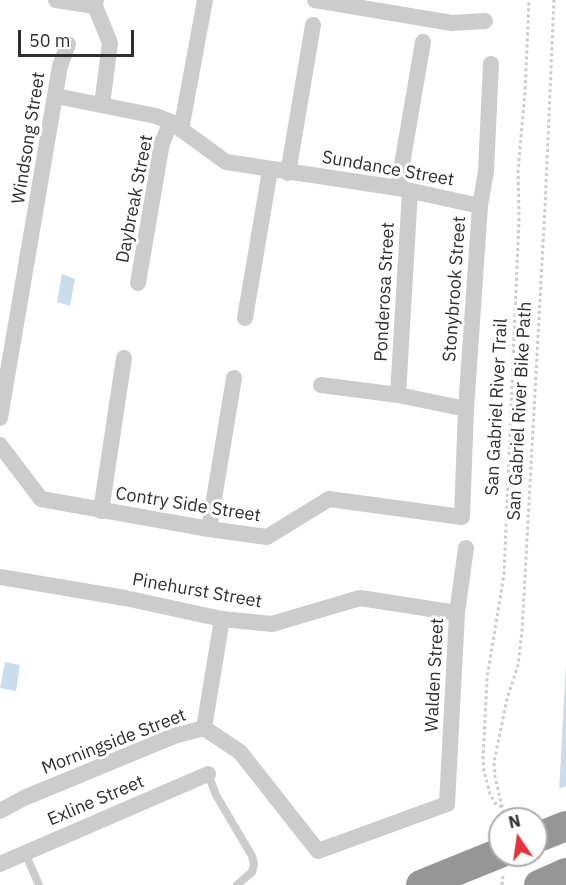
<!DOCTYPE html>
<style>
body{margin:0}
#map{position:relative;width:566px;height:885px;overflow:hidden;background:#fff;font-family:"IBM Plex Sans",sans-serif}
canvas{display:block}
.north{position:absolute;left:488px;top:807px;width:60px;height:60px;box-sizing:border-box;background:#fff;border:2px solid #acacac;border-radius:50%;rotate:347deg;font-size:16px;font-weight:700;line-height:24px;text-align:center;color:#2f2f2f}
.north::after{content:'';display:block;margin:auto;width:21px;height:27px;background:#e5323a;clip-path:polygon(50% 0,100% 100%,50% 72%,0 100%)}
.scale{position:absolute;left:18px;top:30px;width:116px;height:27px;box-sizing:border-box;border:3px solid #2f2f2f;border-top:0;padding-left:8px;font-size:18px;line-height:21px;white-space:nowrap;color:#2f2f2f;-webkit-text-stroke:4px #fff;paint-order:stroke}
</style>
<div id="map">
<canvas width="566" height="885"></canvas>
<div class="north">N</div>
<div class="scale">50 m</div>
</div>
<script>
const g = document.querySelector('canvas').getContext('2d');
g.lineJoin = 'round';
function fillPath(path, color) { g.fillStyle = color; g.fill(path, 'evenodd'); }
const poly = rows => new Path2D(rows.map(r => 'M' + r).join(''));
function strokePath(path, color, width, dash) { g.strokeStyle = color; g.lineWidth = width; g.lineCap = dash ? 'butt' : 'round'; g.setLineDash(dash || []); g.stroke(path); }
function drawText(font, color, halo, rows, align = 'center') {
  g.font = font + ' "IBM Plex Sans",sans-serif'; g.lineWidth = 6; g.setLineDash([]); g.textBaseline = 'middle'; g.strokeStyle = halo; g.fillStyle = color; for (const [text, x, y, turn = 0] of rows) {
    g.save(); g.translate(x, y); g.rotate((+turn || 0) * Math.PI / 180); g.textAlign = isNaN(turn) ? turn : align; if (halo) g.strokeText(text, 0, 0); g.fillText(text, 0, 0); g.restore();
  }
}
fillPath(poly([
 [62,274,75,279,70,306,57,302],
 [5,662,20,665,16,691,0,688],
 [566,662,566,885,554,885]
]), '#c9ddec');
fillPath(poly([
 [566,786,566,885,551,885,556,790]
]), '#fff');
strokePath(poly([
 [502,807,495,803,490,794,484,771,483,758,487,678,504,574,519,219,518,171,525,92,529,0],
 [505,819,495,777,494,762,507,699,518,665,522,631,545,208,554,0],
 [502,885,503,875]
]), '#ccc', 3, [3, 3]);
strokePath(poly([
 [208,774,216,795,252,856,254,864,252,872,237,885],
 [25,853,39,885]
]), '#ccc', 8);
strokePath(poly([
 [56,0,95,6],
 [96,0,95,6,110,43,102,105],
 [315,0,452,23,485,21],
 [56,96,156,116,171,122,226,162,398,188,480,206],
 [181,130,205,0],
 [288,173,313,25],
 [398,188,423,42],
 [138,283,162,143,171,122],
 [245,318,270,170],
 [321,385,398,395,466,409],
 [398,395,410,191],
 [0,418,60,66,68,44],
 [0,445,41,499,209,529,267,537,329,499,462,517,466,409,480,206,486,171,491,64],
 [101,511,124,358],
 [209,529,234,378],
 [0,577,125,598,222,619,272,624,360,598,457,613],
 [204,728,222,619],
 [0,811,24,798,174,736,204,728,240,752,318,851,447,804,457,613,466,548],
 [0,864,208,774]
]), '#ccc', 16);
strokePath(poly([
 [536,838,566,826],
 [421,885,500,853],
 [539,885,566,873]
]), '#969696', 30);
drawText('18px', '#2f2f2f', '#fff', [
 ["Windsong Street",29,138,-81],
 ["Sundance Street",388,169,10],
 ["Daybreak Street",135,199,-79],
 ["Stonybrook Street",455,289,-86],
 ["Ponderosa Street",385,292,-87],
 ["San Gabriel River Trail",497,407,-87],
 ["San Gabriel River Bike Path",520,411,-87],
 ["Contry Side Street",188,505,9],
 ["Pinehurst Street",197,591,10],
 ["Walden Street",435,675,-87],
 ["Morningside Street",114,742,-21],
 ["Exline Street",96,801,-23]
]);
</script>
